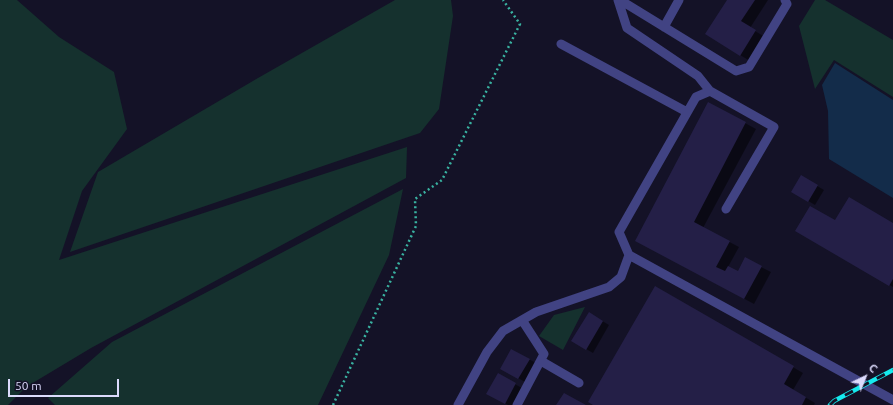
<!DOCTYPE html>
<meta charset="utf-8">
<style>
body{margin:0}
#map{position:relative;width:893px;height:405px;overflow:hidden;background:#141227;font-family:Ubuntu,sans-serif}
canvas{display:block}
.north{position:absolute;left:845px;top:357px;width:40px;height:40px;-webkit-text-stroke:3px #141227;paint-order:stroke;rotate:43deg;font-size:11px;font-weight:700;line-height:16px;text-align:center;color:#dcdbfc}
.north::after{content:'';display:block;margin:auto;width:14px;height:18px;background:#dcdbfc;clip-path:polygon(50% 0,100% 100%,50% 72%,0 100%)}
.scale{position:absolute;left:8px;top:379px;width:111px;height:18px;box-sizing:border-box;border:2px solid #dcdbfc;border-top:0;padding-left:5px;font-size:12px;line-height:14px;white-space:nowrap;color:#dcdbfc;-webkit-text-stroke:3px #141227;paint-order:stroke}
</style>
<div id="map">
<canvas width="893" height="405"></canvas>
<div class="north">С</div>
<div class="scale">50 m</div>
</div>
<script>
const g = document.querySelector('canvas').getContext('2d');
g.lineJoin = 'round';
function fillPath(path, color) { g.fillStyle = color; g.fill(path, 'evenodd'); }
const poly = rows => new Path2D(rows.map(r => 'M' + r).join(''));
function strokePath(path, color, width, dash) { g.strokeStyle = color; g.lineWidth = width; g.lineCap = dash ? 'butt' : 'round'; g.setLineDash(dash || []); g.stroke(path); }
fillPath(poly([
 [0,0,17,0,59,37,114,72,127,129,82,191,59,260,407,147,406,178,91,348,26,387,8,405,0,405],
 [395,0,451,0,453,16,439,109,420,133,70,252,98,172,258,78],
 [815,0,825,0,893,40,893,97,834,60,815,89,799,26],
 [403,189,389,255,318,405,55,405,48,398,112,342],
 [585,307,563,350,539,336,554,315]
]), '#15312e');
fillPath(poly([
 [835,63,893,100,893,198,829,159,828,111,822,85]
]), '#132c4a');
fillPath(poly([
 [728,0,768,0,750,28,765,37,750,61,740,55],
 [708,103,756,129,703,228,739,247,728,267,738,272,761,267,771,272,754,304,646,246],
 [802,177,824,190,815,205,793,192],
 [836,222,893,224,893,287,797,231],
 [656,287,803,373,793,390,815,403,814,405,595,405],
 [589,313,609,325,593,353,572,341],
 [512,350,536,363,525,382,502,369],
 [498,375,522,388,513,405,508,405,488,394]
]), '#0007');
fillPath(poly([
 [727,0,755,0,741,21,756,30,740,56,705,34],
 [708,102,746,122,694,222,730,241,716,267,725,271,728,266,738,271,745,257,762,266,744,299,635,241],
 [801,175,818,185,808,202,791,192],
 [849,197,893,223,893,279,889,286,795,231,810,206,835,220],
 [655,286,794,366,784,384,806,397,802,405,593,405,588,402],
 [589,312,603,321,586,350,571,341],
 [511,349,530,359,518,379,500,369],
 [498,373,516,383,505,404,486,394],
 [564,393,586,405,556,405]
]), '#241f47');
strokePath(poly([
 [333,405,416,226,415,199,442,180,520,24,503,0]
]), '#39b2a1', 2.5, [2, 3]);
strokePath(poly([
 [618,0,627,28,698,76,710,91],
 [620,0,736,71,749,67,787,4,785,0],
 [664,27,679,0],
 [561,44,687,112],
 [629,255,893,400],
 [541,361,579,383],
 [458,405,487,352,503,331,536,312,609,287,621,277,629,255,619,232,696,97,710,91,774,127,726,209],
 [517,405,544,354,522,320]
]), '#414383', 9);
const rail = poly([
 [830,405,834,401,893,370]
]);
strokePath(rail, '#15eaee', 4.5);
strokePath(rail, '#141227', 3, [9]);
</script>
